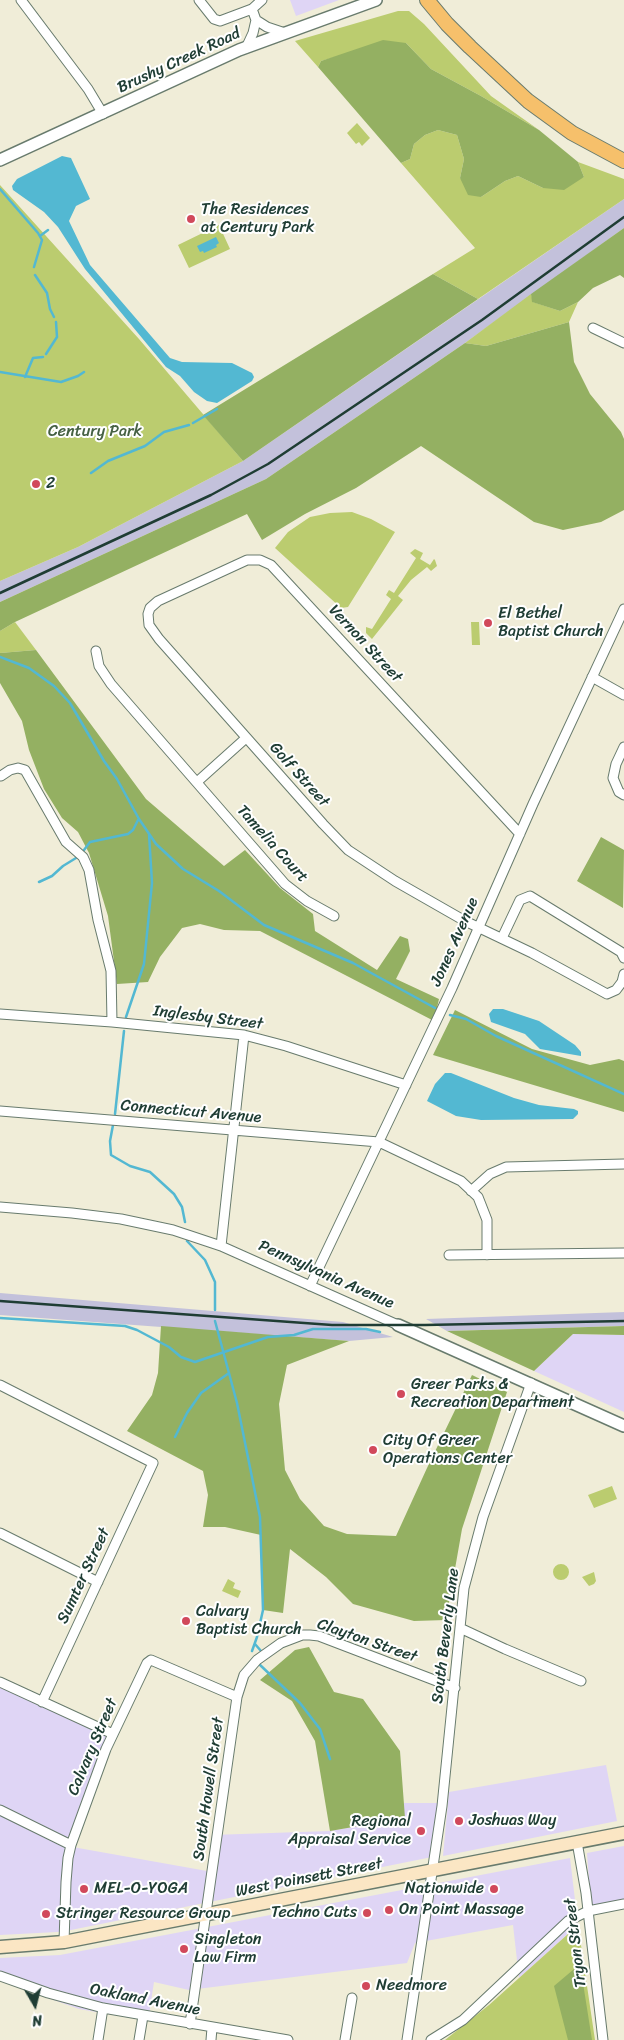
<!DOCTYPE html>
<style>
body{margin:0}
#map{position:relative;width:624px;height:2040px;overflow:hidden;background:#f0edd8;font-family:Sriracha,sans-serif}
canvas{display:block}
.north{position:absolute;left:10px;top:1980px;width:50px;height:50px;-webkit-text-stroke:4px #fff;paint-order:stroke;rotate:172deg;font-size:14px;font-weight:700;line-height:20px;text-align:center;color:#1f3d34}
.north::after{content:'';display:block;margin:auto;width:18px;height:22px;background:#1f3d34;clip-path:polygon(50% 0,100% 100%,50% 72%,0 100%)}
</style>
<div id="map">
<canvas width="624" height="2040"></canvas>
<div class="north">N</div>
</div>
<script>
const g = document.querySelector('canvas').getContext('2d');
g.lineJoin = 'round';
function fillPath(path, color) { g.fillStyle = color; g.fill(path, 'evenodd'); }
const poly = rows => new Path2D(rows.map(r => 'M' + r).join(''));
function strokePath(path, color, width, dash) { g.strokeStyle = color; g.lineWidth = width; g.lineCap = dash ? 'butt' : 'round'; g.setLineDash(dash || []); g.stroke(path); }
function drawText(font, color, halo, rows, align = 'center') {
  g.font = font + ' Sriracha,sans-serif'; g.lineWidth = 4; g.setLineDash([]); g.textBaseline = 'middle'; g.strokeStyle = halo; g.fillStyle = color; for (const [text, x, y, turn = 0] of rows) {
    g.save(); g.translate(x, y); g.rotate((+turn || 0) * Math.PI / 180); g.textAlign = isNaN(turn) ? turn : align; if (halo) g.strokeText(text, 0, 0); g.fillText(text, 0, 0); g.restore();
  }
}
fillPath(poly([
 [290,0,339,0,296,16],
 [573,1334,624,1335,624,1412,534,1371],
 [0,1686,108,1736,67,1846,207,1871,212,1835,330,1831,404,1818,404,1803,438,1803,432,1857,71,1930,57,1932,0,1935],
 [606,1765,617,1821,443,1856,449,1792],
 [624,1846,624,1902,591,1908,587,1853],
 [570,1858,578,1925,519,1978,513,1925,415,1943,407,1963,189,1990,154,1982,148,2021,79,2009,0,1981,0,1958,60,1955]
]), '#dfd5f5');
fillPath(poly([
 [624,199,624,228,465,343,266,479,0,602,0,581,78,547,243,461],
 [0,1293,343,1322,393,1337,349,1341,0,1315],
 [624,1312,624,1326,447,1331,426,1319]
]), '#c3c1db');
fillPath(poly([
 [398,11,409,11,424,24,491,96,539,130,481,96,431,69,406,43,342,55,321,61,318,67,295,41],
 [357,123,370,138,362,146,359,142,356,144,347,133],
 [438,130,457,135,464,159,460,178,481,197,505,181,518,176,543,188,584,177,578,162,624,179,624,199,478,299,433,274,475,248,401,163,410,159,414,144,425,135],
 [0,185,139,339,243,461,78,547,0,581],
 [219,225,230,249,189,268,178,245],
 [531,294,533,302,560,311,578,302,569,322,486,346,465,343],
 [352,512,371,519,395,532,348,607,341,608,275,548,288,532,310,517,330,513],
 [415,549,423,553,420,559,430,565,434,559,435,560,437,566,431,571,427,567,411,580,398,596,403,600,372,639,366,633,366,627,372,629,391,599,386,595,389,590,394,593,416,558,410,553],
 [15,622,36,650,0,653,0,631],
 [471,622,479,622,480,645,472,645],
 [612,1486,617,1499,594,1508,588,1495],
 '553 1572a8 8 0 1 1 16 0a8 8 0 1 1-16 0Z',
 [594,1572,596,1581,594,1584,589,1586,582,1577],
 [228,1579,235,1583,233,1588,241,1591,238,1598,222,1591],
 [578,1925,595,2040,445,2040,489,2005]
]), '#bbcc6f');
fillPath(poly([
 [383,40,406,43,431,69,481,96,539,130,578,162,584,177,564,190,543,188,518,176,505,181,481,197,468,195,460,178,464,159,457,135,438,130,425,135,414,144,410,159,401,163,318,67,321,61],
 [624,228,624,278,620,275,593,288,578,302,560,311,532,302,531,294],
 [433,274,478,299,243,461,203,415],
 [569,322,574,362,590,394,621,432,624,439,624,510,601,522,563,530,534,522,421,446,356,488,305,514,262,540,247,514,15,622,0,631,0,602,266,479,465,343,486,346],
 [36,650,146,799,224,866,245,850,280,888,313,914,315,931,377,970,400,936,408,939,410,951,396,979,439,999,434,1021,260,931,224,930,200,924,182,928,160,957,148,982,117,984,108,916,89,853,78,832,62,818,44,789,29,750,22,721,0,683,0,653],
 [601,837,624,850,623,908,577,881],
 [455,1010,532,1049,590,1065,619,1059,624,1061,624,1112,433,1055],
 [161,1326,349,1341,287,1365,279,1404,285,1470,300,1499,324,1526,347,1534,396,1536,427,1468,472,1375,507,1392,462,1529,446,1620,414,1621,353,1604,326,1577,290,1549,283,1613,263,1610,261,1535,225,1527,203,1527,208,1495,203,1471,127,1431,152,1395,158,1373],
 [624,1326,624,1335,573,1334,534,1371,447,1331],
 [309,1647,334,1692,363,1699,400,1751,405,1818,330,1831,315,1741,292,1701,260,1680,295,1650],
 [580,1964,592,2040,568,2040,554,1986]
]), '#94b062');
fillPath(poly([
 [62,156,71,158,90,199,76,206,69,221,90,265,170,358,182,362,232,363,252,373,254,377,252,381,217,403,207,401,194,392,180,376,166,367,85,269,58,227,44,212,13,190,12,186,17,179],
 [216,237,219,243,216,245,217,247,204,253,203,251,200,252,197,246],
 [493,1009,503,1009,539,1021,575,1045,581,1052,581,1056,540,1049,525,1034,491,1022,489,1014],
 [445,1073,451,1073,514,1098,539,1105,574,1109,578,1111,578,1114,573,1119,481,1120,456,1116,427,1101,435,1084]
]), '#53b8d2');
strokePath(poly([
 [0,189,38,233,42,240,34,267],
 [40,236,48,230],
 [35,275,47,293,50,309,54,317],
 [46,354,57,337,56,322],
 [0,372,61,382,78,376,84,372],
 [25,377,33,358,43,357],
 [193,423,217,409],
 [91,473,108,461,145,446,164,432,189,425],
 [0,657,29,668,54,686,70,703,104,761,117,779,139,819,156,844,183,869,219,891,264,925,353,963,435,1008],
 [84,850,90,842,128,834,133,830,138,820],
 [39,882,52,876,63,866,76,858],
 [450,1015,466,1019,496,1036,624,1094],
 [126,1017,144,964,152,883,149,834],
 [115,1114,124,1031],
 [113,1125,110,1141,111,1155,130,1166,150,1172,174,1194,182,1207,185,1222],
 [187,1241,205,1260,215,1282,215,1310],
 [0,1318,125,1326,137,1330,169,1347,181,1357,195,1362,268,1337,294,1335,313,1329,366,1329,380,1332],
 [215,1321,237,1403,260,1517,263,1610,257,1637,252,1651],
 [175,1437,187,1413,201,1393,229,1373],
 [255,1644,261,1651],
 [259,1664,300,1703,320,1729,330,1759]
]), '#53b8d2', 2.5);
const minor = poly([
 [21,0,88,89,103,114],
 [199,0,214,19,220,21,252,9,262,0],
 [256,20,267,27,285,33],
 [246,48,253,33,256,20,252,9],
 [593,328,624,343],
 [96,651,99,666,111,684,285,884,307,901,334,916],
 [592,677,624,695],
 [624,747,616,764,613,778,619,792,624,795],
 [1,776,10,770,18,768,25,770,66,842,83,857,89,870,98,920,111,971,112,1022],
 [197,782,246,738],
 [520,834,271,565,260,560,247,560,158,601,150,608,148,614,149,625,159,639,323,824,348,850,395,881,465,921,532,953,607,994,616,990,622,982,624,974],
 [502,938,520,900,530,896,621,952,624,958],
 [0,1014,112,1022,244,1035,286,1046,406,1085],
 [0,1111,379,1142,461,1181,478,1197,487,1220,487,1255],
 [471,1191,490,1174,506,1167,624,1164],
 [0,1207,72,1213,121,1219,173,1230,221,1246,398,1325],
 [221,1246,244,1035],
 [449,1255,624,1253],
 [310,1286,452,988,533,804,624,609],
 [0,1385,153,1463,42,1702],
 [0,1533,98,1582],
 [460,1628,505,1649,581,1681],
 [0,1682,113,1734],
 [0,1810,71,1845],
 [577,1842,586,1893,603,2040],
 [64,1942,66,1882,68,1858,71,1845,106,1749,147,1663,151,1660,237,1697],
 [0,1976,48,1993,103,2008,288,2040],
 [190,2024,237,1697,244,1675,257,1660,281,1643,302,1635,310,1635,319,1636,455,1688],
 [98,2040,103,2008],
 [139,2040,143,2016],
 [211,2040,212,2028],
 [345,2040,352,1998],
 [407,2040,442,1806,464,1588,483,1517,531,1383],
 [431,2040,463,2020,568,1921,588,1911,624,1904]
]);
const tertiary = poly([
 [0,160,239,50,376,0],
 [398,1325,624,1426]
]);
const secondary = poly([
 [0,1947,64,1942,624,1833]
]);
const primary = poly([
 [427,0,447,24,470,47,528,101,572,133,624,161]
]);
strokePath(minor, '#687b6d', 11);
strokePath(tertiary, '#687b6d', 14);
strokePath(secondary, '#687b6d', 15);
strokePath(primary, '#687b6d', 16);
strokePath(minor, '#fff', 9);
strokePath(tertiary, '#fff', 11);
strokePath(secondary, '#fbe6c4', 12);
strokePath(primary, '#f6c06b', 14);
strokePath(poly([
 [0,593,211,495,268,464,482,320,624,217],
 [0,1301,332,1325,425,1325,624,1321]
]), '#1f3d34', 2.5);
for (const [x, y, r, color] of [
 [191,219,5,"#d1495b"],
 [36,484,5,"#d1495b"],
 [488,623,5,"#d1495b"],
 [401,1394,5,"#d1495b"],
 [373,1450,5,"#d1495b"],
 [186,1621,5,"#d1495b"],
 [459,1821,5,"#d1495b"],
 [421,1831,5,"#d1495b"],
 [84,1889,5,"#d1495b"],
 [494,1889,5,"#d1495b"],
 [389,1910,5,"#d1495b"],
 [367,1913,5,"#d1495b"],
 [46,1914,5,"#d1495b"],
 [184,1949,5,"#d1495b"],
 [366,1986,5,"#d1495b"]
]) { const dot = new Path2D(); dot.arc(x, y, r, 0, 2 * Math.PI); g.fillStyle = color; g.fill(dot); strokePath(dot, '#fff', 2); }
drawText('16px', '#1f3d34', '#fff', [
 ["Brushy Creek Road",179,61,-25],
 ["Vernon Street",365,644,47],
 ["Golf Street",299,775,48],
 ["Tamelia Court",272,844,48],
 ["Jones Avenue",455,942,-66],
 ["Inglesby Street",208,1018,7],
 ["Connecticut Avenue",191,1112,5],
 ["Pennsylvania Avenue",326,1275,24],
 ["Sumter Street",84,1576,-65],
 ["South Beverly Lane",446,1636,-83],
 ["Clayton Street",367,1641,19],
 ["Calvary Street",93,1747,-67],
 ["South Howell Street",209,1789,-82],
 ["West Poinsett Street",309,1878,-11],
 ["Tryon Street",576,1943,-97],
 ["Oakland Avenue",145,2000,11]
]);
drawText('16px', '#1f3d34', '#fff', [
 ["The Residences",201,210],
 ["at Century Park",201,228],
 ["2",46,484],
 ["El Bethel",498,614],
 ["Baptist Church",498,632],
 ["Greer Parks &",411,1385],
 ["Recreation Department",411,1403],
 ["City Of Greer",383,1441],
 ["Operations Center",383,1459],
 ["Calvary",196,1612],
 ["Baptist Church",196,1630],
 ["Joshuas Way",469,1821],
 ["Regional",411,1822,"right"],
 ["Appraisal Service",411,1840,"right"],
 ["MEL-O-YOGA",94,1889],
 ["Nationwide",484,1889,"right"],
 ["On Point Massage",399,1910],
 ["Techno Cuts",357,1913,"right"],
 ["Stringer Resource Group",56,1914],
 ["Singleton",194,1940],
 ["Law Firm",194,1958],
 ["Needmore",376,1986]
], 'left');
drawText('16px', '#466143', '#fff', [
 ["Century Park",95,432]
]);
</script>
